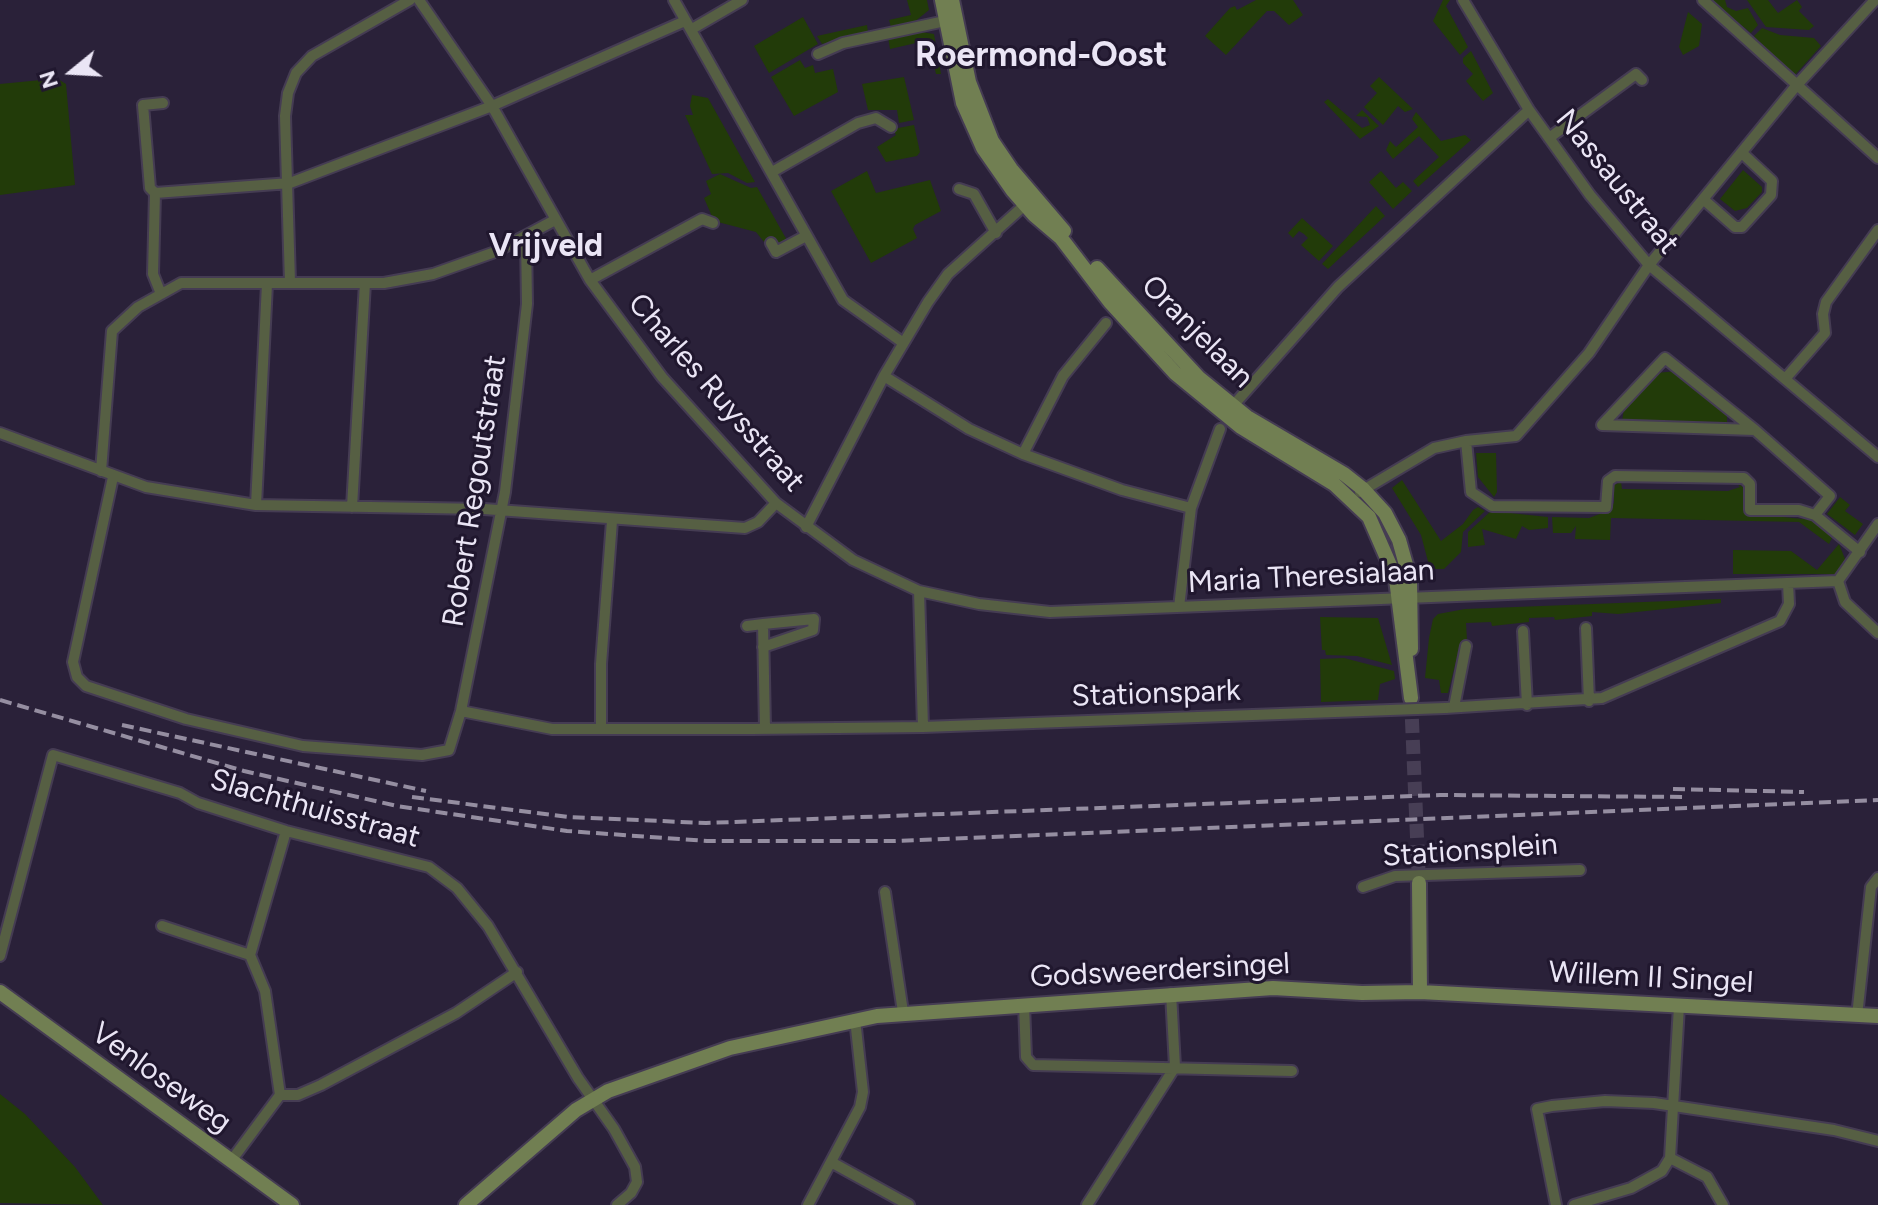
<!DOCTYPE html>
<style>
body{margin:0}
#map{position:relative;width:1878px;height:1205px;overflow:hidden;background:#2a2139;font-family:Figtree,sans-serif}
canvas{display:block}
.north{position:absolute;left:32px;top:32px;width:80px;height:80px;-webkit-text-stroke:6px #20172e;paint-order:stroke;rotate:252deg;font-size:22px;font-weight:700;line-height:32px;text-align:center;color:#eae5f5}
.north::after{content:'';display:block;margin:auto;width:28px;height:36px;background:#eae5f5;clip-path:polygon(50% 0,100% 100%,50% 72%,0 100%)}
</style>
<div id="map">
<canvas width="1878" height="1205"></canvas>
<div class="north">N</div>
</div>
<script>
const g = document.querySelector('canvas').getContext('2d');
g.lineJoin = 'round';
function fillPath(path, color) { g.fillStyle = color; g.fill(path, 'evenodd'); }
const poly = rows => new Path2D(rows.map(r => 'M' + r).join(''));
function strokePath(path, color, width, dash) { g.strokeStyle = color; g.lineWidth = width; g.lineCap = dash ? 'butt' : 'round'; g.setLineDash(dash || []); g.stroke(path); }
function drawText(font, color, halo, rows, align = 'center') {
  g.font = font + ' Figtree,sans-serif'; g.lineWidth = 6; g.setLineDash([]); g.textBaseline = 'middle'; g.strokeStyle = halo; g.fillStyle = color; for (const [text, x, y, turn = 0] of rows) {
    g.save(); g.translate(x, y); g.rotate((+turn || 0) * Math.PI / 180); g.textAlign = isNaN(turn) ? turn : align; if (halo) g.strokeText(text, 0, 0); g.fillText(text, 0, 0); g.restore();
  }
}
fillPath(poly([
 [907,0,927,0,929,10,913,23,891,27,889,20,911,15],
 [1256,0,1293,0,1303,15,1289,25,1274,11,1267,11,1226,55,1205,36,1230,8,1235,6,1237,10],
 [1443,0,1450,0,1446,6,1468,47,1460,55,1433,21],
 [1711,0,1725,0,1727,7,1736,11,1748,8,1758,25,1751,33],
 [1747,0,1768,0,1778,13,1797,0,1802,7,1799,11,1814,26,1809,30,1766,27],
 [1688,12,1702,24,1699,46,1683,55,1679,47],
 [803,17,818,44,769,73,754,46],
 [867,25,868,33,822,44,817,36],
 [1762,28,1780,35,1814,38,1821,46,1795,75,1791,74,1754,36],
 [915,31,934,34,941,74,936,74,933,61,920,64,916,43,890,49,888,37],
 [1471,51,1493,93,1483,101,1466,81,1473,74,1463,63,1463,58],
 [800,60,805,68,813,65,815,73,833,69,838,92,794,116,771,77],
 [904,77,914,120,899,123,897,110,868,110,862,84],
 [1379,77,1413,109,1405,112,1398,106,1383,125,1364,107,1377,93,1370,86],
 [41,80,58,79,66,84,75,185,0,195,0,84],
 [692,95,708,98,755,182,747,183,728,173,712,174,685,115,693,115,690,106],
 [1328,99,1362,128,1370,125,1367,117,1356,116,1362,110,1379,126,1360,139,1324,102],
 [1416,112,1441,141,1465,135,1471,140,1418,187,1413,181,1439,157,1419,136,1393,159,1386,150,1390,141,1396,147,1418,127,1412,119],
 [914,125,920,152,917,156,886,162,877,147,896,135,893,129],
 [1743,170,1762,187,1762,192,1747,208,1735,211,1720,199],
 [867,171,876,193,930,180,941,211,915,225,913,229,917,238,871,263,831,191],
 [1381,171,1396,188,1403,182,1412,191,1393,209,1369,182],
 [720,174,751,188,757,187,788,242,777,248,772,238,764,242,756,232,714,221,704,198,711,194,706,181],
 [1376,206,1385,216,1328,269,1322,264],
 [1302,218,1333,246,1319,261,1301,245,1308,238,1304,234,1299,231,1293,238,1288,233],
 [1678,371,1727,412,1727,422,1622,421,1624,409,1656,373],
 [1476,453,1496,453,1497,492,1494,497,1478,477],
 [1402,480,1441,541,1463,524,1473,510,1478,507,1485,511,1463,532,1461,552,1444,569,1430,569,1421,535,1392,488],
 [1621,482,1622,489,1728,491,1740,487,1737,483,1744,488,1744,505,1752,514,1813,520,1832,538,1829,544,1799,522,1611,518,1610,540,1575,539,1576,526,1571,533,1553,533,1552,517,1589,518,1605,512,1614,503,1614,485],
 [1840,497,1850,505,1845,511,1863,524,1855,535,1827,514],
 [1491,511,1548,517,1548,528,1529,530,1522,526,1516,539,1482,529,1485,545,1468,547,1468,532],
 [1839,544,1845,559,1837,574,1733,574,1733,550,1791,551,1817,570],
 [1721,599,1721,603,1618,614,1592,612,1592,616,1555,620,1554,617,1529,618,1529,622,1492,626,1491,622,1466,623,1467,640,1461,641,1448,693,1441,693,1439,680,1425,678,1429,638,1433,619,1438,614,1465,609],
 [1320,617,1378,618,1392,665,1357,656,1326,655,1325,650,1322,650],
 [1344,658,1394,671,1395,679,1380,684,1378,700,1321,702,1320,659],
 [0,1094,25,1114,75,1167,103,1205,0,1203]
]), '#223b09');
strokePath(poly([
 [1411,698,1419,883]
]), '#473e55', 14, [14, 7]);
const street = poly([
 [419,0,492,106,590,280,662,377,776,503,853,560,919,591,979,604,1050,612,1838,581],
 [674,0,843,300,902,342],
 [1463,0,1529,110,1590,195,1649,265,1878,457],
 [1703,0,1878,158],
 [692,29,742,0],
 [818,54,843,43,945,21],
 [1549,138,1636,74,1642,80],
 [772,172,858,123,876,118,891,127],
 [959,189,974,194,996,233],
 [155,193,290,183,492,106,685,21],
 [1703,199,1735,227,1742,227,1771,195,1772,181,1742,153],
 [771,243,776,252,806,236],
 [590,280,702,219,713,223],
 [290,282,285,116,288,93,296,73,312,56,410,0],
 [161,294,153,274,155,193,150,188,143,105,163,103],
 [884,376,969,429,1023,454,1122,490,1191,508],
 [1785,379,1825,333,1823,314,1826,302,1878,230],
 [1231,408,1338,287,1529,110],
 [1755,430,1602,425,1665,358,1755,430,1771,444,1830,496,1815,515],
 [0,433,146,487,256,505,484,509,745,528,758,522,776,503],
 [1466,441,1471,492,1492,506,1606,507,1608,481,1615,476,1744,478,1750,484,1750,510,1799,510,1815,515,1860,552],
 [1023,454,1063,376,1106,323],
 [101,471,112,331,138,307,181,283,384,283,433,274,495,252,555,220],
 [113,477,73,662,77,677,86,686,186,719,303,746,422,755,449,750,461,711,505,492,527,304,526,237],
 [1360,492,1434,448,1466,441,1516,436,1589,353,1649,265,1796,86,1875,0],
 [256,505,267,284],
 [352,507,365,283],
 [806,527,884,376,928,302,948,274,1028,202],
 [1838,581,1878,524],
 [1838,581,1845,602,1878,633],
 [919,591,923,727],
 [1179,607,1191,508,1220,429],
 [747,626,763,624],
 [1586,628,1589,701],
 [1523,631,1527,705],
 [763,647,813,630,814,619,763,624,765,729],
 [1454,707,1466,646],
 [1445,708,1602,698,1780,621,1789,604,1788,583],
 [461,711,552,729,752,729,923,727,1390,710],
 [601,729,601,664,612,521],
 [1363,887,1395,876,1580,870],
 [885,892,903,1012],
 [162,926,250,955],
 [0,956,53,755,180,793,198,803,286,831,429,867,457,888,488,926,578,1078,614,1129,635,1167,637,1182,631,1193,617,1205],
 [1024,1004,1026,1057,1033,1065,1292,1071],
 [1857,1016,1871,887,1878,878],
 [280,1095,298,1095,321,1085,456,1013,517,972],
 [1670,1158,1707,1177,1723,1205],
 [231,1161,280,1095,265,991,250,955,286,831],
 [831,1162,909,1205],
 [808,1205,860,1107,863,1092,855,1019],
 [1087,1205,1175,1067,1171,993],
 [1556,1205,1537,1109,1552,1106,1605,1101,1654,1103,1834,1130,1878,1141],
 [1574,1205,1631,1188,1662,1171,1670,1158,1679,1006]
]);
const secondary = poly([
 [942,0,963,103,983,148,1013,191,1034,215,1061,238,1110,302,1175,373,1241,427,1334,484,1369,517,1396,579,1411,698],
 [952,0,969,82,992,141,1011,169,1064,231],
 [1097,268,1199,378,1247,417,1344,474,1363,489,1385,513,1399,540,1410,579,1411,649],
 [1419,883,1420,992],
 [0,992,292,1205],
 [466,1205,576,1110,608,1091,730,1048,877,1016,1273,988,1362,993,1420,992,1878,1016]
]);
strokePath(street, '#453c53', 14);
strokePath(secondary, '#453c53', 18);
strokePath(street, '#565f43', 10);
strokePath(secondary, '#717f52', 14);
strokePath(poly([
 [0,700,244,771,397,806,567,831,707,841,893,841,1878,800],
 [122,725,426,791],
 [1673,789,1804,792],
 [412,797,568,817,706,823,1440,795,1686,797]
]), '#958ea1', 4, [12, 6]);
const streetBridge = poly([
 [1390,710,1445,708]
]);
strokePath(streetBridge, '#453c53', 14, []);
strokePath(streetBridge, '#565f43', 10);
drawText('30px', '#eae5f5', '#20172e', [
 ["Nassaustraat",1617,182,51],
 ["Oranjelaan",1197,332,45],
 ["Charles Ruysstraat",716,393,49],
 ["Robert Regoutstraat",475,491,-81],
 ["Maria Theresialaan",1311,577,-3],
 ["Stationspark",1156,694,-2],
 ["Slachthuisstraat",315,809,16],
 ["Stationsplein",1470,851,-4],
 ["Godsweerdersingel",1160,971,-3],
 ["Willem II Singel",1651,978,3],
 ["Venloseweg",161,1078,36]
]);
drawText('bold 32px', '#eae5f5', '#20172e', [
 ["Vrijveld",546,247]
]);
drawText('bold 34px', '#eae5f5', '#20172e', [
 ["Roermond-Oost",1041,56]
]);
</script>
